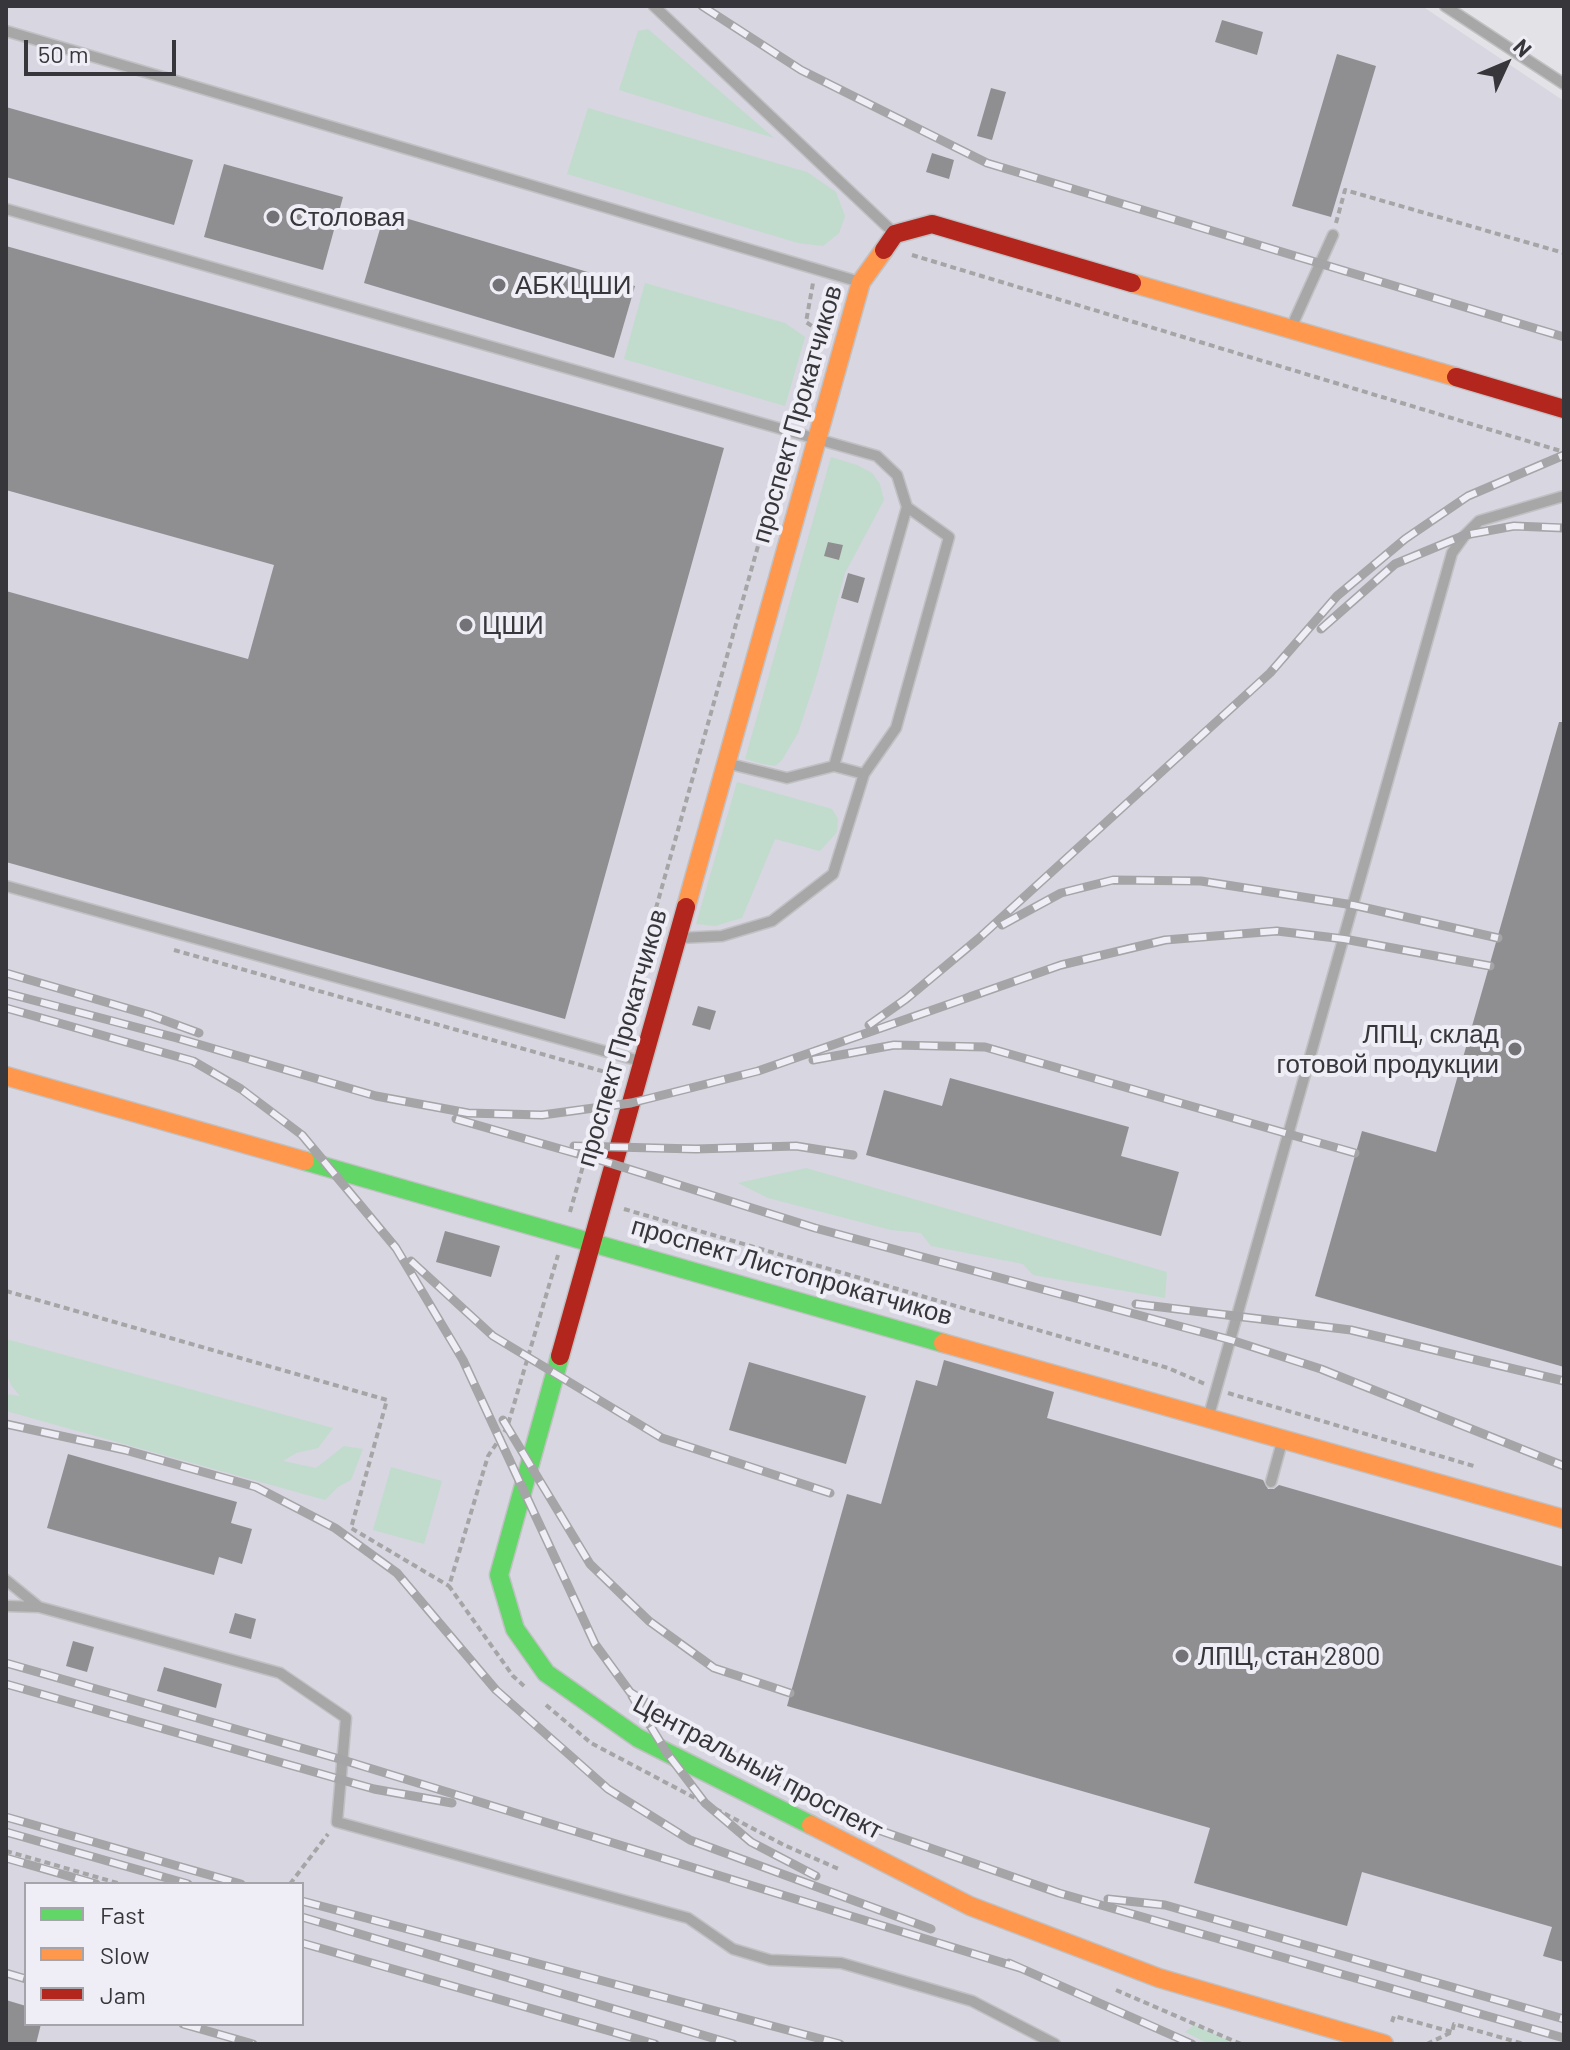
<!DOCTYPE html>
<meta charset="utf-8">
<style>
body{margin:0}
#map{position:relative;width:1570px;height:2050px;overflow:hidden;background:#e3e3e7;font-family:Barlow,sans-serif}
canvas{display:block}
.frame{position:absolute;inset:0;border:8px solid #37363a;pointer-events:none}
.legend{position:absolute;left:24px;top:1882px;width:280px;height:144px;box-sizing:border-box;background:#efeef7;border:2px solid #a5a4ab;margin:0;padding:10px 14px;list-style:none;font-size:24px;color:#37363a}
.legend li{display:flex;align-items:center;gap:16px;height:40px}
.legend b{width:40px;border:2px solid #a5a4ab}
.north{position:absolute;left:1466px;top:24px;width:80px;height:80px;-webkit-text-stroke:6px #efeef7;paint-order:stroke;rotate:46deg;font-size:22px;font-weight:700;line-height:32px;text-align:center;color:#37363a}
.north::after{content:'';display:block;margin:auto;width:28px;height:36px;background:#37363a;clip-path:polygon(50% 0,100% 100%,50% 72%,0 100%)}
.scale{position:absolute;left:24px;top:40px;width:152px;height:36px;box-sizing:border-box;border:4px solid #37363a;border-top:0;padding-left:10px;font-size:24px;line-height:28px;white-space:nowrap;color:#37363a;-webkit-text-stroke:6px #efeef7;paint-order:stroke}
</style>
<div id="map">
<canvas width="1570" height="2050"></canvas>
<div class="frame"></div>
<ul class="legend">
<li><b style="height:10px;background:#63d668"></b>Fast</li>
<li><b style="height:10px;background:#ff974d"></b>Slow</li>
<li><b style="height:10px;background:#b3261e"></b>Jam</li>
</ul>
<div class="north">N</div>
<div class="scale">50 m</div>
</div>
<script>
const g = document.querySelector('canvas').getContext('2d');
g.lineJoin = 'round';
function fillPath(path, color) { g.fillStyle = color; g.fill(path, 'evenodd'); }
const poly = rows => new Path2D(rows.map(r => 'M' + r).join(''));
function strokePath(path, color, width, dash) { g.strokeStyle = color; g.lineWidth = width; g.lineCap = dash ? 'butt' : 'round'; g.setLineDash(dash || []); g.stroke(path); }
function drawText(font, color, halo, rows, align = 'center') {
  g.font = font + ' Barlow,sans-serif'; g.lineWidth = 8; g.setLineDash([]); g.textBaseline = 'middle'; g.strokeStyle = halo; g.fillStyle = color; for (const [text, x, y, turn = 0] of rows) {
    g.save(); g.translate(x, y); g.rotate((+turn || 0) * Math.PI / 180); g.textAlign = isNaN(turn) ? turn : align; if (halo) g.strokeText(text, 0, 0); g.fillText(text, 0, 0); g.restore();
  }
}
fillPath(poly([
 [6,6,1422,6,1564,101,1564,2044,6,2044],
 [26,1884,302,1884,302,2024,26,2024]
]), '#d7d6e1');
fillPath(poly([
 [648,29,774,138,619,90,638,31],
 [588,108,807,172,836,192,845,216,839,233,823,246,798,243,567,174],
 [645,283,785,323,805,337,785,406,624,359],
 [831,457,857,465,872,473,880,484,884,500,845,573,817,675,798,733,782,760,775,766,762,764,745,759],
 [737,782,832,809,838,819,837,832,820,851,775,839,742,918,715,926,696,924],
 [806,1168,1167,1272,1165,1298,1033,1275,1023,1264,931,1246,921,1233,891,1230,768,1198,738,1183],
 [6,1339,333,1428,318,1448,296,1453,283,1461,316,1468,344,1446,363,1449,351,1480,338,1487,325,1500,6,1411,6,1394,20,1396,11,1385,6,1372],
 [391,1467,442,1481,424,1544,373,1530],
 [1194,2025,1235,2043,1244,2044,1209,2044,1185,2032]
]), '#c1dccd');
fillPath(poly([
 [1222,20,1263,32,1257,55,1215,42],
 [1337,54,1376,66,1331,217,1292,206],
 [991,88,1006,92,992,140,977,136],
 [6,107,193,160,174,225,6,177],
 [932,153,954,160,949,179,926,172],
 [224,164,343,197,323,270,204,237],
 [385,212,635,286,614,358,364,283],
 [6,246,724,448,565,1019,6,862,6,591,248,659,274,565,6,490],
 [828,542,843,545,839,560,824,556],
 [848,573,865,578,858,603,841,598],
 [1559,722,1564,722,1564,1367,1315,1296,1362,1131,1436,1152],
 [698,1006,716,1011,710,1030,692,1025],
 [950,1078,1129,1127,1121,1156,1179,1172,1161,1236,866,1155,884,1090,942,1106],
 [445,1231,500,1246,491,1277,436,1262],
 [944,1360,1054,1392,1047,1418,1263,1480,1268,1489,1274,1489,1279,1485,1564,1567,1564,1962,1543,1956,1552,1927,1362,1872,1347,1926,1194,1883,1210,1828,787,1706,847,1494,881,1504,916,1380,937,1386],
 [749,1362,866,1396,846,1464,729,1430],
 [68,1454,237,1502,231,1523,252,1529,242,1564,219,1557,214,1575,47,1528],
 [235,1613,256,1619,251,1639,229,1633],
 [73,1641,94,1647,87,1672,66,1666],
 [164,1667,222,1684,216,1708,157,1691],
 [6,2000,26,2006,26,2024,41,2024,36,2044,6,2044]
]), '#8f8f92');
const lane = poly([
 [654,6,894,233],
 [1445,6,1564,84],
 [6,31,860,282],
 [6,209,877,456,897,475,907,507,834,766],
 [1291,328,1333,235],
 [864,774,896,728,949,537,907,507],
 [6,886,640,1061],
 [679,938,722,936,772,921,833,874,864,774,834,766,787,778,730,764],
 [1209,1415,1452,553,1465,535,1479,521,1564,496],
 [1271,1482,1282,1442],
 [6,1580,39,1607,280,1673,346,1718,337,1822,688,1918,733,1949,770,1960,841,1963,972,2001,1055,2044],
 [6,1606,39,1607]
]);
const fast = poly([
 [305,1161,943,1343],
 [560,1356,499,1575,515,1629,546,1673,638,1738,811,1825]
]);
const slow = poly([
 [1132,283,1456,377],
 [686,907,861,282,884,250],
 [6,1076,305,1161],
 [943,1343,1564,1519],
 [811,1825,970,1906,1159,1978,1384,2044]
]);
const jam = poly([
 [884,250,895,234,932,224,1132,283],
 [1456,377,1564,409],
 [560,1356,686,907]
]);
strokePath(lane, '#c1c1c4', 13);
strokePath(fast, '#c1c1c4', 21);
strokePath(slow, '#c1c1c4', 21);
strokePath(jam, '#c1c1c4', 21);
strokePath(poly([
 [1336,223,1345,190,1564,253],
 [912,255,1564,452],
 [793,419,818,330,806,322,813,283],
 [174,950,609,1073],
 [618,1043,787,443],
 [624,1209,1168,1368,1205,1384],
 [570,1212,611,1067],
 [6,1291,387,1400,351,1528,449,1586],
 [1228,1393,1477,1467],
 [524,1686,513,1676,449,1586,488,1456,507,1428,558,1255],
 [546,1705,591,1743,784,1845,841,1870],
 [6,1851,121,1884],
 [290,1884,328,1834],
 [1116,1990,1241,2044],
 [1392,2022,1394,2016,1452,2032],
 [1427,2044,1452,2032,1454,2024,1524,2044]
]), '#a6a5a6', 4, [6, 4]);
strokePath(lane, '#a8a7a8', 10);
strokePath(fast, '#63d668', 18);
strokePath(slow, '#ff974d', 18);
strokePath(jam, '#b3261e', 18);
const rail = poly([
 [702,6,801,70,987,163,1564,337],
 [1321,629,1395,564,1465,535,1514,526,1564,528],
 [1002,925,1061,893,1113,880,1201,881,1353,905,1498,938],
 [6,973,150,1015,199,1033],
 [6,993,177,1038,376,1096,468,1113,542,1115,631,1103,758,1071,1061,965,1165,940,1277,931,1344,939,1490,966],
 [6,1008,193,1061,241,1089,302,1135,396,1248,463,1360,595,1644,630,1692,740,1762,867,1826,1059,1893,1564,2038],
 [869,1025,906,999,978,939,1270,673,1337,596,1405,539,1468,496,1564,455],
 [813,1060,894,1045,985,1047,1355,1153],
 [456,1119,613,1164,815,1228,1231,1340,1321,1369,1564,1466],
 [574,1146,696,1149,796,1146,853,1155],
 [411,1261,493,1336,662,1438,830,1493],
 [1136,1304,1351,1330,1564,1381],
 [503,1420,590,1564,649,1621,714,1668,790,1693],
 [6,1424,125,1450,256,1487,335,1528,397,1573,496,1690,608,1789,690,1840,931,1929],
 [6,1663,343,1760,1020,1968],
 [6,1684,374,1789,452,1803],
 [632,1696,667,1753,705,1803,751,1842,816,1876],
 [6,1817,241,1884],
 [6,1832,188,1884],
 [6,1858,96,1884],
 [1108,1899,1165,1905,1564,2019],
 [302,1901,840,2044],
 [302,1917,733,2044],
 [302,1943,655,2044],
 [1009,1963,1192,2044],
 [6,1973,26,1979],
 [183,2024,253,2044]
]);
strokePath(rail, '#a5a4a6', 9);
strokePath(rail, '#efeef7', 6, [18]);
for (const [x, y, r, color] of [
 [273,217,8,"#737377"],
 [499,285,8,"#737377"],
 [466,625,8,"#737377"],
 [1515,1049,8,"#737377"],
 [1182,1656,8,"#737377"]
]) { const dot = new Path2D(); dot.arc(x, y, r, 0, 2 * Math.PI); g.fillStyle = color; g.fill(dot); strokePath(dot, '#efeef7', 3); }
drawText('26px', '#37363a', '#efeef7', [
 ["Столовая",289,217],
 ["АБК ЦШИ",515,285],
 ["ЦШИ",482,625],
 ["ЛПЦ, склад",1499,1034,"right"],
 ["готовой продукции",1499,1064,"right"],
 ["ЛПЦ, стан 2800",1198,1656]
], 'left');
drawText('26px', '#37363a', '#efeef7', [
 ["проспект Прокатчиков",797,414,-74],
 ["проспект Прокатчиков",622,1038,-74],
 ["проспект Листопрокатчиков",792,1271,16],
 ["Центральный проспект",758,1767,28]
]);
</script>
